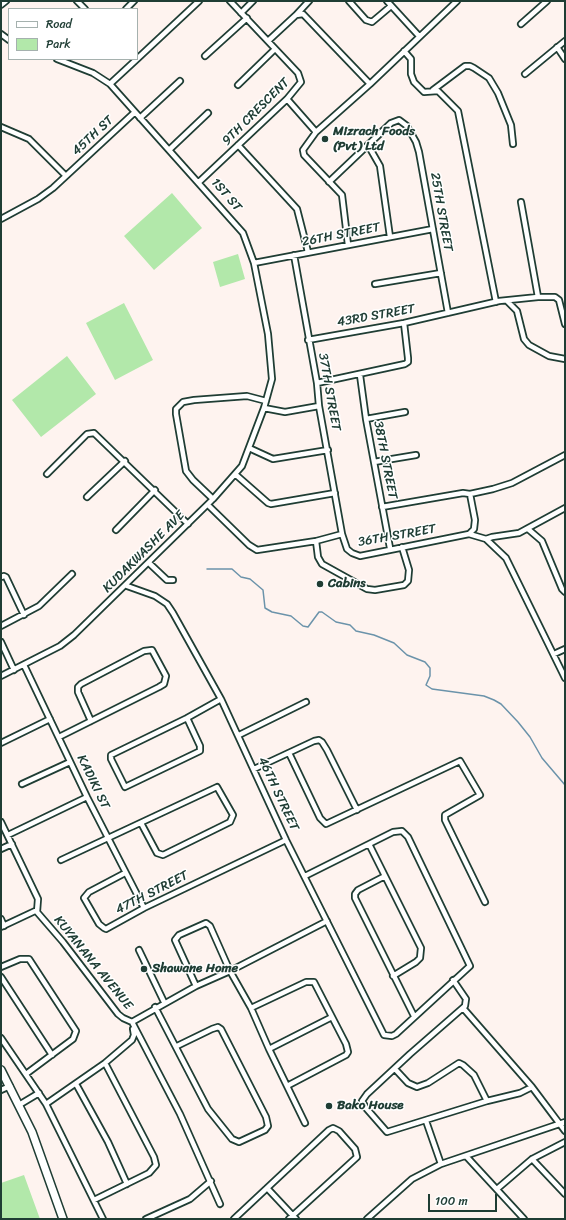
<!DOCTYPE html>
<style>
body{margin:0}
#map{position:relative;width:566px;height:1220px;overflow:hidden;background:#fef3ef;font-family:Sriracha,sans-serif}
canvas{display:block}
.frame{position:absolute;inset:0;border:2px solid #1f3d34;pointer-events:none}
.legend{position:absolute;left:8px;top:8px;width:130px;height:52px;box-sizing:border-box;background:#fff;border:1px solid #a5b1ae;margin:0;padding:5px 7px;list-style:none;font-size:12px;color:#1f3d34}
.legend li{display:flex;align-items:center;gap:8px;height:20px}
.legend b{width:20px;border:1px solid #a5b1ae}
.scale{position:absolute;left:428px;top:1194px;width:69px;height:18px;box-sizing:border-box;border:2px solid #1f3d34;border-top:0;padding-left:5px;font-size:12px;line-height:14px;white-space:nowrap;color:#1f3d34;-webkit-text-stroke:3px #fff;paint-order:stroke}
</style>
<div id="map">
<canvas width="566" height="1220"></canvas>
<div class="frame"></div>
<ul class="legend">
<li><b style="height:5px;background:#fff"></b>Road</li>
<li><b style="height:11px;background:#b2e8aa"></b>Park</li>
</ul>
<div class="scale">100 m</div>
</div>
<script>
const g = document.querySelector('canvas').getContext('2d');
g.lineJoin = 'round';
function fillPath(path, color) { g.fillStyle = color; g.fill(path, 'evenodd'); }
const poly = rows => new Path2D(rows.map(r => 'M' + r).join(''));
function strokePath(path, color, width, dash) { g.strokeStyle = color; g.lineWidth = width; g.lineCap = dash ? 'butt' : 'round'; g.setLineDash(dash || []); g.stroke(path); }
function drawText(font, color, halo, rows, align = 'center') {
  g.font = font + ' Sriracha,sans-serif'; g.lineWidth = 3; g.setLineDash([]); g.textBaseline = 'middle'; g.strokeStyle = halo; g.fillStyle = color; for (const [text, x, y, turn = 0] of rows) {
    g.save(); g.translate(x, y); g.rotate((+turn || 0) * Math.PI / 180); g.textAlign = isNaN(turn) ? turn : align; if (halo) g.strokeText(text, 0, 0); g.fillText(text, 0, 0); g.restore();
  }
}
fillPath(poly([
 [172,193,202,228,154,270,124,236],
 [238,254,245,279,220,287,213,262],
 [124,303,153,360,115,380,86,323],
 [67,356,96,394,41,437,12,400],
 [24,1175,40,1219,1,1219,1,1183]
]), '#b2e8aa');
strokePath(poly([
 [207,569,232,569,241,577,250,579,263,590,265,608,272,612,291,616,303,626,308,627,319,612,322,612,336,622,350,625,356,631,374,635,394,643,407,655,425,662,430,668,430,676,426,685,432,689,484,696,494,700,501,704,518,722,530,737,542,758,565,785]
]), '#6b93aa', 1.5);
const minor = poly([
 [77,1,85,9],
 [349,1,366,20,372,22,391,6],
 [387,1,419,36],
 [1,5,6,1],
 [126,9,134,1],
 [241,13,253,1],
 [296,15,309,1],
 [521,24,547,1],
 [1,34,9,40],
 [268,41,296,15,303,14,370,84],
 [557,47,565,59],
 [404,51,411,59,411,74,414,82,424,92,438,91,458,111,496,302],
 [205,56,247,18],
 [137,59,199,1],
 [525,74,565,41],
 [110,84,137,59],
 [238,85,275,49],
 [433,90,465,66,470,66,474,68,489,78,498,93,511,125,513,144],
 [287,99,316,132],
 [140,118,180,81],
 [1,127,29,139,66,176],
 [238,145,297,209,308,252],
 [368,145,380,166,390,237],
 [169,150,208,113],
 [199,182,287,99,301,82,298,73,230,1],
 [329,182,391,123,399,120,407,126,416,142,419,152,448,313],
 [521,202,538,297],
 [1,219,38,199,53,188,135,112],
 [348,245,342,195,304,155,303,150,316,132,370,84,457,1],
 [294,255,317,383,319,406,342,534,347,549,352,553,360,556,469,534,486,539,506,558,565,678],
 [254,263,433,229],
 [375,284,441,273],
 [507,301,517,311,524,339,529,345,549,356,565,359],
 [308,340,404,323,499,301,538,297,555,297,559,300,565,324],
 [360,375,366,419,390,548],
 [317,383,405,364,408,362,408,358,404,323],
 [264,408,285,412,319,406],
 [366,419,405,412],
 [249,448,273,459,328,450],
 [374,462,416,455],
 [47,474,87,434,94,433,188,524],
 [235,474,268,503,271,504,335,493],
 [470,494,493,489,512,483,565,455],
 [87,497,125,461],
 [213,499,193,480,186,471,176,414,176,409,183,402,194,400,247,396,266,401],
 [208,505,249,545,257,550,316,541,342,534],
 [382,507,463,493,470,494,475,520,474,529,469,534],
 [528,529,542,541,562,589,565,592],
 [116,530,155,490],
 [486,539,492,537,519,533,565,508],
 [316,541,318,557,322,564,367,589,375,590,404,585,408,581,409,570,402,547],
 [149,563,167,580,173,580],
 [1,577,4,576,6,577,24,615],
 [127,586,155,596,167,604,173,613,221,699,286,840,384,1035,392,1036,396,1034,470,966,408,837,402,831,393,832,305,876],
 [1,626,39,606,72,574],
 [1,642,14,670],
 [554,654,565,649],
 [24,665,87,797,144,908],
 [1,676,60,646,74,635,213,499,242,466,264,408,272,379,268,334,254,263,243,233,110,84,93,73,57,59],
 [187,718,200,746,200,751,125,787,111,759,111,755,187,718,221,699],
 [239,735,306,702],
 [59,737,159,687,164,684,166,676,152,650,144,651,81,684,78,687,78,692,91,721],
 [1,743,50,719],
 [289,753,320,818,326,824,460,761,480,795,445,815,445,820,485,902],
 [254,769,314,741,319,740,322,742,327,750,357,810],
 [22,784,70,762],
 [1,822,38,899,37,912,63,942,118,1014,123,1018,132,1022],
 [8,835,87,797],
 [369,844,421,948,420,958,416,962,393,976],
 [1,849,12,844],
 [61,860,217,787,233,815,230,822,163,855,157,853,141,823],
 [125,873,89,892,84,898,99,924,104,928,106,929,144,908,286,840],
 [385,876,358,890,355,894,355,898,414,1016],
 [1,919,4,926],
 [1,927,35,911,37,912],
 [139,950,164,1002],
 [1,967,20,959,29,959,76,1031,73,1039,26,1074],
 [1,977,52,1055],
 [453,980,466,999,465,1006,410,1054,367,1094,362,1101,366,1108,387,1132,487,1101,520,1093,532,1087],
 [196,986,175,940,179,935,206,923,210,926,230,971,251,1008,269,1049,305,1123],
 [155,1007,208,1109,232,1139,239,1142,265,1130,268,1126,266,1117,221,1029,218,1027,212,1029,177,1046],
 [251,1008,306,982,314,982,346,1044,348,1052,346,1055,287,1086],
 [463,1008,532,1087,565,1131],
 [132,1022,196,986,230,971,327,921],
 [132,1022,180,1114,220,1204],
 [1,1038,46,1104,103,1219],
 [269,1049,332,1017],
 [395,1069,408,1083,417,1087,428,1083,459,1063,463,1065,474,1075,487,1101],
 [76,1084,108,1142,127,1184],
 [1,1090,10,1086],
 [46,1104,105,1063,132,1040,134,1035,133,1029],
 [19,1105,39,1093],
 [426,1121,441,1164],
 [466,1156,524,1219],
 [532,1159,565,1194],
 [267,1188,296,1219],
 [497,1189,532,1159,565,1142],
 [94,1200,149,1173,156,1165,154,1157,105,1063],
 [146,1219,190,1199,211,1181],
 [234,1219,329,1130,333,1128,339,1131,355,1149,357,1157,289,1219],
 [367,1219,412,1179,441,1164,565,1122]
]);
const secondary = poly([
 [1,1070,32,1132,63,1219]
]);
strokePath(minor, '#1f3d34', 8);
strokePath(secondary, '#1f3d34', 10);
strokePath(minor, '#fff', 4.5);
strokePath(secondary, '#fff', 7);
for (const [x, y, r, color] of [
 [325,139,4,"#1f3d34"],
 [320,584,4,"#1f3d34"],
 [144,969,4,"#1f3d34"],
 [329,1106,4,"#1f3d34"]
]) { const dot = new Path2D(); dot.arc(x, y, r, 0, 2 * Math.PI); g.fillStyle = color; g.fill(dot); strokePath(dot, '#fff', 1.5); }
drawText('13px', '#1f3d34', '#fff', [
 ["9TH CRESCENT",256,112,-45],
 ["45TH ST",93,136,-43],
 ["1ST ST",226,195,49],
 ["25TH STREET",441,212,80],
 ["26TH STREET",341,235,-11],
 ["43RD STREET",376,316,-10],
 ["37TH STREET",329,392,80],
 ["38TH STREET",385,460,79],
 ["36TH STREET",397,536,-10],
 ["KUDAKWASHE AVE",144,552,-45],
 ["KADIKI ST",93,782,64],
 ["46TH STREET",278,794,65],
 ["47TH STREET",152,893,-27],
 ["KUYANANA AVENUE",93,963,51]
]);
drawText('bold 13px', '#1f3d34', '#fff', [
 ["Mizrach Foods",333,132],
 ["(Pvt) Ltd",333,147],
 ["Cabins",328,584],
 ["Shawane Home",152,969],
 ["Bako House",337,1106]
], 'left');
</script>
